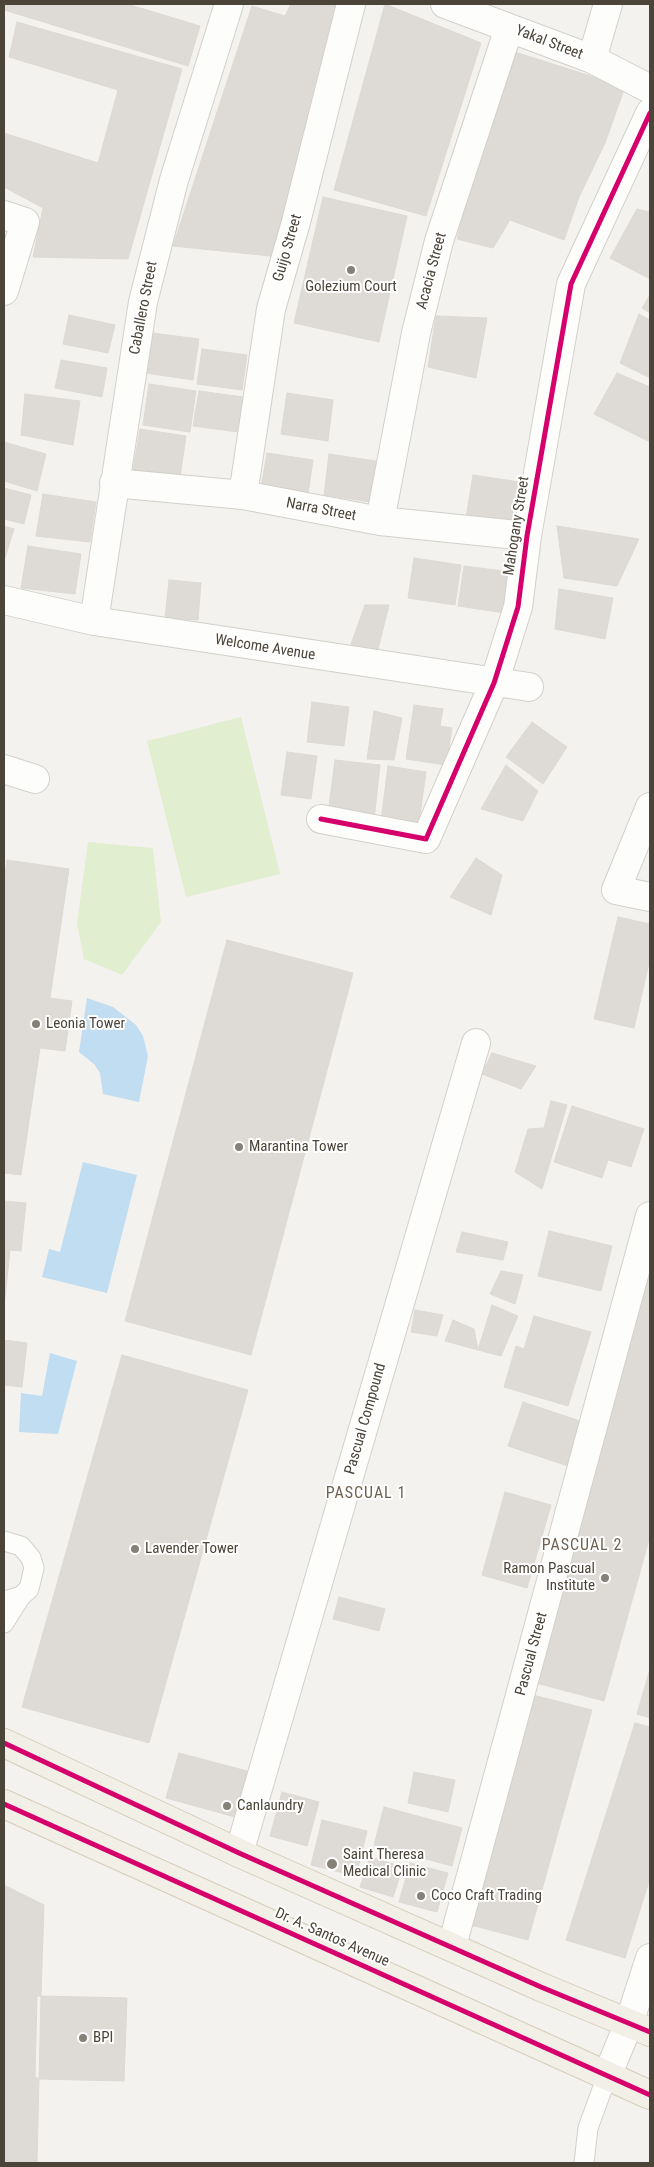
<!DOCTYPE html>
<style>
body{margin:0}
#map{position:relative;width:654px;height:2167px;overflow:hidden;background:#f4f2ee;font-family:"Roboto Condensed",sans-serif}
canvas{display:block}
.frame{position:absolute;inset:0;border:5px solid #4b4439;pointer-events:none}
</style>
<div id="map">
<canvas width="654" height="2167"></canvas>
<div class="frame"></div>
</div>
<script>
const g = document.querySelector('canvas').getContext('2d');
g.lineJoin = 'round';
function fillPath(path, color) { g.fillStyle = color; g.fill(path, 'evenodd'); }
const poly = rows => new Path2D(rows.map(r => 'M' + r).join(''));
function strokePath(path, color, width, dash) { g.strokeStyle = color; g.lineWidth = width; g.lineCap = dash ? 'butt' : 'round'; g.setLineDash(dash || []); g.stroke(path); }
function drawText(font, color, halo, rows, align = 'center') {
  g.font = font + ' "Roboto Condensed",sans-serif'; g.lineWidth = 4; g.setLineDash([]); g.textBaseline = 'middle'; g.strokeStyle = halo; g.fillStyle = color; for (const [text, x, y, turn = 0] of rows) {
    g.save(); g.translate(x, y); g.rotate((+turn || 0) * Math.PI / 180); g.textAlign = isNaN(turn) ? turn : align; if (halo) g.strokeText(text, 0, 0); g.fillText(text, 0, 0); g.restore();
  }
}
fillPath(poly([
 [241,717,280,874,186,897,147,741],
 [88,842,153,848,161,922,122,975,84,959,77,924]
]), '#e1eecf');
fillPath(poly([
 [87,998,113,1007,136,1025,143,1036,148,1056,139,1102,103,1094,100,1073,94,1064,79,1052],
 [83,1162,137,1175,107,1293,42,1277,49,1249,60,1252],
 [50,1353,77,1361,58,1434,19,1432,21,1393,42,1396]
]), '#c0ddf1');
const building = poly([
 [4,4,127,4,200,26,188,66,4,10,4,4],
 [291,4,347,4,280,257,173,246,252,6,285,16,291,4],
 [385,4,481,43,426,216,334,190,385,4],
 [17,22,182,69,128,259,33,257,43,208,4,187,4,133,98,163,118,90,9,57,17,22],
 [515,52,625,87,605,143,579,197,564,240,510,220,493,248,457,239,478,155,515,52],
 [323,197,407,216,379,342,294,323,323,197],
 [637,209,650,212,650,279,610,258,637,209],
 [650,295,650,313,642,308,650,295],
 [639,314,650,320,650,378,620,363,639,314],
 [69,315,115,325,108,353,63,344,69,315],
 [436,316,487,318,476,378,428,367,436,316],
 [152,333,199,339,193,380,146,373,152,333],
 [202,349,247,355,242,390,197,384,202,349],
 [61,360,107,368,102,397,55,388,61,360],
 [617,373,650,387,650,442,594,414,617,373],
 [149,384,196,391,190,432,143,425,149,384],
 [199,391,243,397,238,432,193,426,199,391],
 [287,393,333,400,328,441,281,434,287,393],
 [25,394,80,401,73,445,21,435,25,394],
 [140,429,186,436,180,477,133,470,140,429],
 [4,442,46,454,37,491,4,481,4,442],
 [267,453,313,460,307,501,260,494,267,453],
 [329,454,376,461,370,502,324,495,329,454],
 [473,475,526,483,519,524,466,518,473,475],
 [4,488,31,495,24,524,4,519,4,488],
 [43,494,96,502,90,542,36,536,43,494],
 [4,526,14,529,4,561,4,526],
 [557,526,639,539,617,586,564,578,557,526],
 [28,546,81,554,75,594,21,588,28,546],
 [414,558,461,565,455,605,408,598,414,558],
 [464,566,511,572,505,613,458,606,464,566],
 [169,580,201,583,198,620,165,618,169,580],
 [559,589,613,598,605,639,555,629,559,589],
 [365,605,389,605,376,657,351,644,365,605],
 [312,702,349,707,344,746,307,742,312,702],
 [414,705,443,709,440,726,452,728,446,765,406,759,414,705],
 [374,711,402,718,394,760,367,759,374,711],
 [532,722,567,747,543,784,506,757,532,722],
 [287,752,317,756,311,799,281,795,287,752],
 [335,760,380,765,374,820,328,814,335,760],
 [506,765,538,791,523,821,481,809,506,765],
 [388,766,426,772,418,829,381,821,388,766],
 [476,858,502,875,491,915,450,897,476,858],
 [7,860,69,869,50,998,72,1001,65,1051,40,1048,21,1175,4,1173,4,884,7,860],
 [618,917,650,924,650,959,634,1028,594,1019,618,917],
 [227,940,353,973,251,1355,125,1321,227,940],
 [492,1053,536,1066,521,1089,482,1074,492,1053],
 [551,1101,567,1105,542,1189,515,1172,528,1129,544,1128,551,1101],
 [572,1106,644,1129,631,1167,608,1160,602,1178,554,1162,572,1106],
 [4,1201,26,1203,21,1251,10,1250,4,1307,4,1201],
 [549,1231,612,1246,601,1291,538,1276,549,1231],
 [462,1232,508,1242,503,1260,456,1252,462,1232],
 [650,1256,650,1536,604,1701,532,1682,650,1256],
 [501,1271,523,1275,515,1304,490,1294,501,1271],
 [492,1305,518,1316,501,1356,478,1350,492,1305],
 [415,1310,443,1315,437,1336,411,1332,415,1310],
 [534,1316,591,1332,568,1406,504,1387,516,1346,524,1349,534,1316],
 [453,1320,474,1329,478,1350,445,1341,453,1320],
 [4,1340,27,1343,22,1387,4,1385,4,1340],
 [122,1355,248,1390,149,1743,22,1707,122,1355],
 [523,1402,583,1422,568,1466,508,1446,523,1402],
 [505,1492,551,1505,527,1588,482,1575,505,1492],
 [339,1597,385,1609,379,1631,333,1619,339,1597],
 [650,1669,650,1718,637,1714,650,1669],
 [529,1694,592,1710,528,1940,471,1925,529,1694],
 [635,1723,650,1727,650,1878,625,1958,566,1940,635,1723],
 [179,1753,247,1771,235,1817,166,1798,179,1753],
 [414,1772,455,1780,448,1812,408,1803,414,1772],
 [282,1792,319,1802,307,1846,270,1836,282,1792],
 [384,1807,462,1828,452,1866,374,1845,384,1807],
 [322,1820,367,1831,356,1876,311,1865,322,1820],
 [370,1857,403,1867,393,1897,360,1887,370,1857],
 [410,1863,448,1873,437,1912,399,1902,410,1863],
 [4,1885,44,1905,41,1996,37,1996,35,2077,39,2079,37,2163,4,2163,4,1885],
 [41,1996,127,1998,124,2081,39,2079,41,1996]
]);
fillPath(building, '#dedbd6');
strokePath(building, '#dcd9d4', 1);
const lane = poly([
 [4,1541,21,1546,31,1558,34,1568,29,1589,21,1596,4,1601],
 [4,1623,21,1596],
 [584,2163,588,2128,607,2076]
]);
const street = poly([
 [445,4,592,59,650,89],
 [592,59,608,4],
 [4,215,25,222,4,291],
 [114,483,243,495,380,521,527,536],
 [243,495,271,309,296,222,351,4],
 [380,521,416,333,439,241,509,28],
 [4,600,94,621,529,687],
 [94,621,143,302,174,180,229,4],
 [4,769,35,779],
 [650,807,616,890,650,897],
 [321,819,426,839,494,683,518,607,527,536,571,284,650,113],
 [239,1853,476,1043],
 [452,1946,650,1216],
 [607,2076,629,2023,650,1958]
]);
const primary = poly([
 [4,1743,239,1853,541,1987,650,2032],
 [4,1804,650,2095]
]);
strokePath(lane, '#d2d0cb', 21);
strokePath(street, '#d2d0cb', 30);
strokePath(primary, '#d6cebb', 30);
strokePath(lane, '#fdfdfc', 19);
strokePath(street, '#fdfdfc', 28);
strokePath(primary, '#f2efe6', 28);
strokePath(poly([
 [321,819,426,839,494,683,518,607,527,536,571,284,650,113],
 [4,1743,239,1853,541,1987,650,2032],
 [4,1804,650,2095]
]), '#d6006c', 5);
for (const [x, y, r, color] of [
 [351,270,5,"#868178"],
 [36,1024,5,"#868178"],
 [239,1147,5,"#868178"],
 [135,1549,5,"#868178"],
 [605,1578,5,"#868178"],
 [227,1806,5,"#868178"],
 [332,1864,6,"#868178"],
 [421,1896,5,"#868178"],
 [83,2038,5,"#868178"]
]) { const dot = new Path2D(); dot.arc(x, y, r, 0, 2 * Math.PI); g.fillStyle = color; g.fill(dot); strokePath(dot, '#fff', 2); }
drawText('15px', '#4b4439', '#fff', [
 ["Yakal Street",549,43,21],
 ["Guijo Street",288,248,-74],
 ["Acacia Street",432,271,-75],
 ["Caballero Street",144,308,-79],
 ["Narra Street",321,510,11],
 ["Mahogany Street",517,526,-81],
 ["Welcome Avenue",265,648,9],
 ["Pascual Compound",366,1419,-74],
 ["Pascual Street",532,1654,-75],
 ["Dr. A. Santos Avenue",332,1938,24]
]);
drawText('15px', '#4b4439', '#fff', [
 ["Golezium Court",351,287,"center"],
 ["Leonia Tower",46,1024],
 ["Marantina Tower",249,1147],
 ["Lavender Tower",145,1549],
 ["Ramon Pascual",595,1569,"right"],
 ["Institute",595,1586,"right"],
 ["Canlaundry",237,1806],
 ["Saint Theresa",343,1855],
 ["Medical Clinic",343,1872],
 ["Coco Craft Trading",431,1896],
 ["BPI",93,2038]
], 'left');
g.letterSpacing = '1px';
drawText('16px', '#6e6250', '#fff', [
 ["PASCUAL 1",366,1494],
 ["PASCUAL 2",582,1546]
]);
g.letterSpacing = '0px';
</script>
